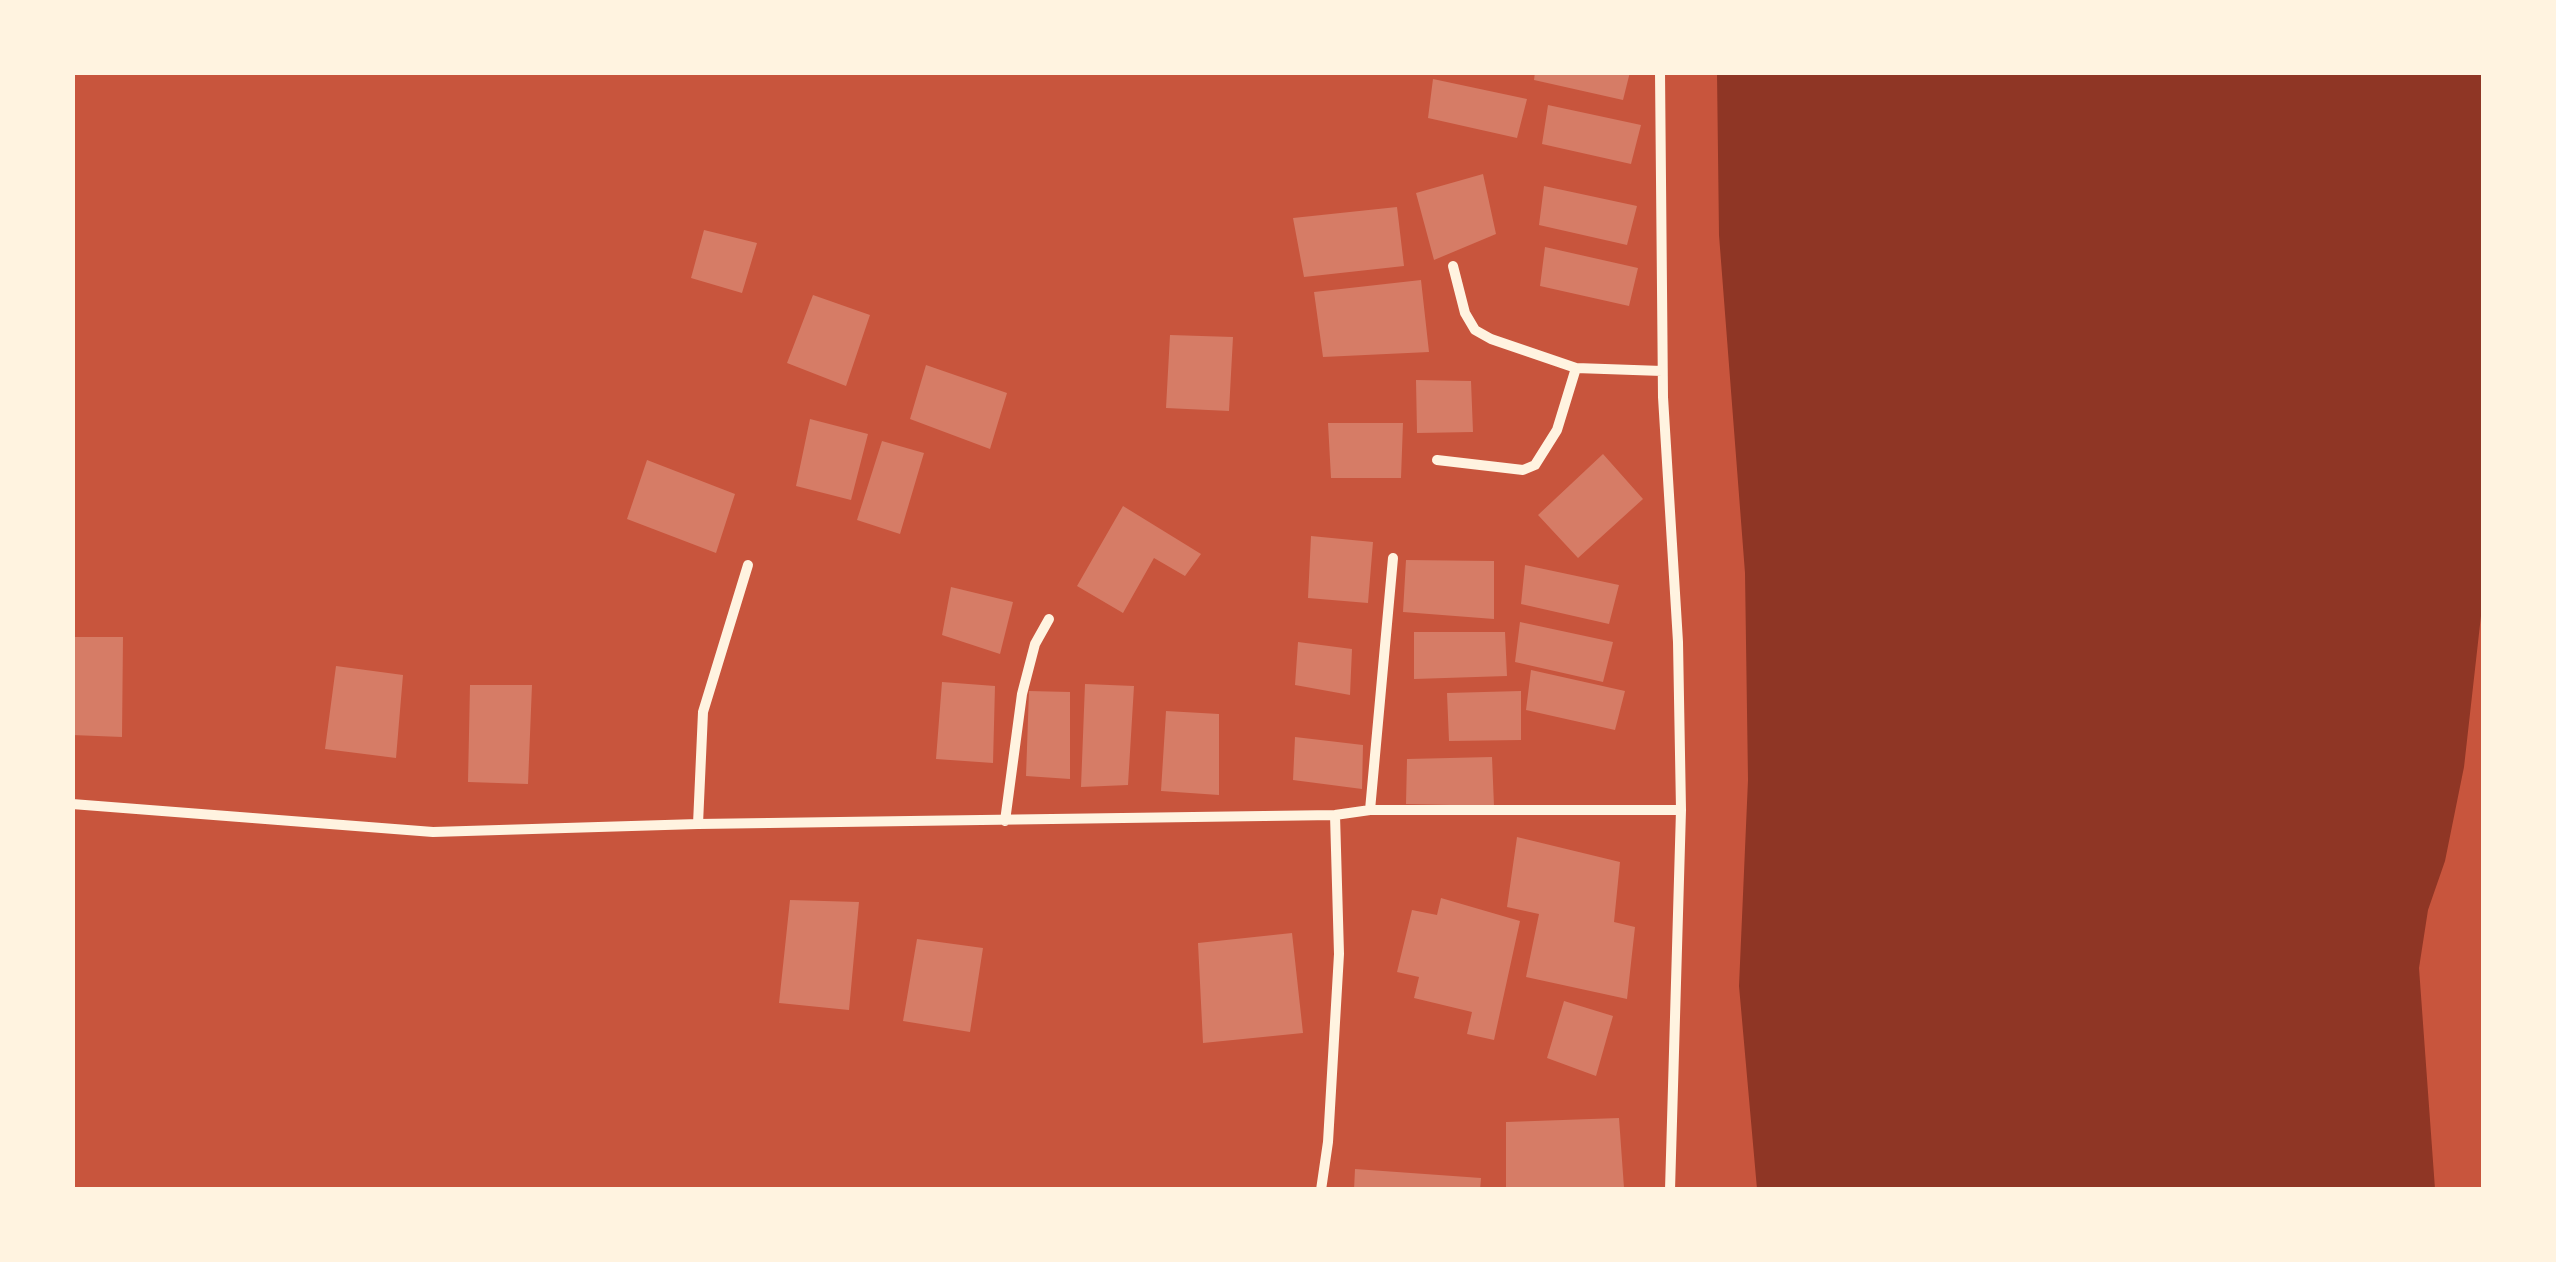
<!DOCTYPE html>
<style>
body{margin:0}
#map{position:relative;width:2556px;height:1262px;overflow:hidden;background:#c8553d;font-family:Barlow,sans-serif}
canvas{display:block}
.frame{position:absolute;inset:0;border:75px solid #fff3e0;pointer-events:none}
</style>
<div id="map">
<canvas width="2556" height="1262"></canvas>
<div class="frame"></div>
</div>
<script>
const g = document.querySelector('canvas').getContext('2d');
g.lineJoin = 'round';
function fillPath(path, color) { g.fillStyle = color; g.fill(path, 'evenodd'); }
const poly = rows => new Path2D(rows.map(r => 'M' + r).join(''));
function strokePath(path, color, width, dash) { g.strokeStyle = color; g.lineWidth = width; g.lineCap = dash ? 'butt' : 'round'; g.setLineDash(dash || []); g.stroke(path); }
fillPath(poly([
 [1717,73,2483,73,2483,598,2464,767,2445,861,2428,910,2419,968,2435,1189,1757,1189,1739,986,1748,780,1745,573,1719,235]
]), '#8f3625');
fillPath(poly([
 [1535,72,1630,72,1623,100,1534,80],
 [1433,79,1527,99,1517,138,1428,118],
 [1548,105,1641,125,1631,164,1542,144],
 [1483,174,1496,234,1434,260,1416,193],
 [1544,186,1637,206,1627,245,1539,225],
 [1397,207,1404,266,1304,277,1293,218],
 [704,230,757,243,742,293,691,278],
 [1545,247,1638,268,1629,306,1540,286],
 [1421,280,1429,352,1323,357,1314,292],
 [813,295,870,315,846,386,787,363],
 [1170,335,1233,337,1229,411,1166,408],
 [926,365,1007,393,990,449,910,419],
 [1416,380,1471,381,1473,432,1417,433],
 [810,419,868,434,851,500,796,486],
 [1328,423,1403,423,1401,478,1331,478],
 [882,441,924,453,900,534,857,520],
 [1603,454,1643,499,1578,558,1538,515],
 [647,460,735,494,716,553,627,519],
 [1123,506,1201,554,1185,576,1154,558,1123,613,1077,586],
 [1311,536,1373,542,1368,603,1308,598],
 [1406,560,1494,561,1494,619,1403,612],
 [1525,565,1619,585,1609,624,1521,604],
 [951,587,1013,602,1000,654,942,635],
 [1520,622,1613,642,1603,682,1515,662],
 [1414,632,1505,632,1507,676,1414,679],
 [72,637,123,637,122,737,72,735],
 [1298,642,1352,649,1350,695,1295,685],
 [336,666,403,675,396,758,325,749],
 [1531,670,1625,691,1615,730,1526,710],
 [942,682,995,686,993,763,936,759],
 [1085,684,1134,686,1128,785,1081,787],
 [470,685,532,685,528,784,468,782],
 [1029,691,1070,692,1070,779,1026,776],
 [1521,691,1521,740,1449,741,1447,693],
 [1166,711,1219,714,1219,795,1161,791],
 [1295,737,1363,745,1362,789,1293,780],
 [1492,757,1494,806,1406,804,1407,759],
 [1517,837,1620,862,1614,922,1635,927,1627,999,1526,977,1539,914,1507,907],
 [1441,898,1520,921,1494,1040,1467,1034,1472,1012,1414,998,1419,977,1397,972,1412,910,1437,915],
 [790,900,859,902,849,1010,779,1003],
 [1292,933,1303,1033,1203,1043,1198,943],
 [917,939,983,948,970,1032,903,1021],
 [1564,1001,1613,1016,1596,1076,1547,1058],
 [1619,1118,1624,1188,1506,1190,1506,1122],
 [1355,1169,1481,1178,1480,1190,1354,1190]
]), '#d67c66');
strokePath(poly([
 [1453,266,1465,313,1475,330,1491,339,1576,368,1662,371],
 [1437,460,1523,470,1535,465,1557,430,1576,368],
 [72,804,433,832,698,824,1335,815,1370,810,1681,810,1678,642,1663,397,1660,72],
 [1370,810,1393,558],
 [1005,821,1022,694,1035,644,1049,619],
 [698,824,703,712,748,565],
 [1321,1190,1328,1142,1339,954,1335,815],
 [1670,1190,1681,810]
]), '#fff3e0', 10);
</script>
